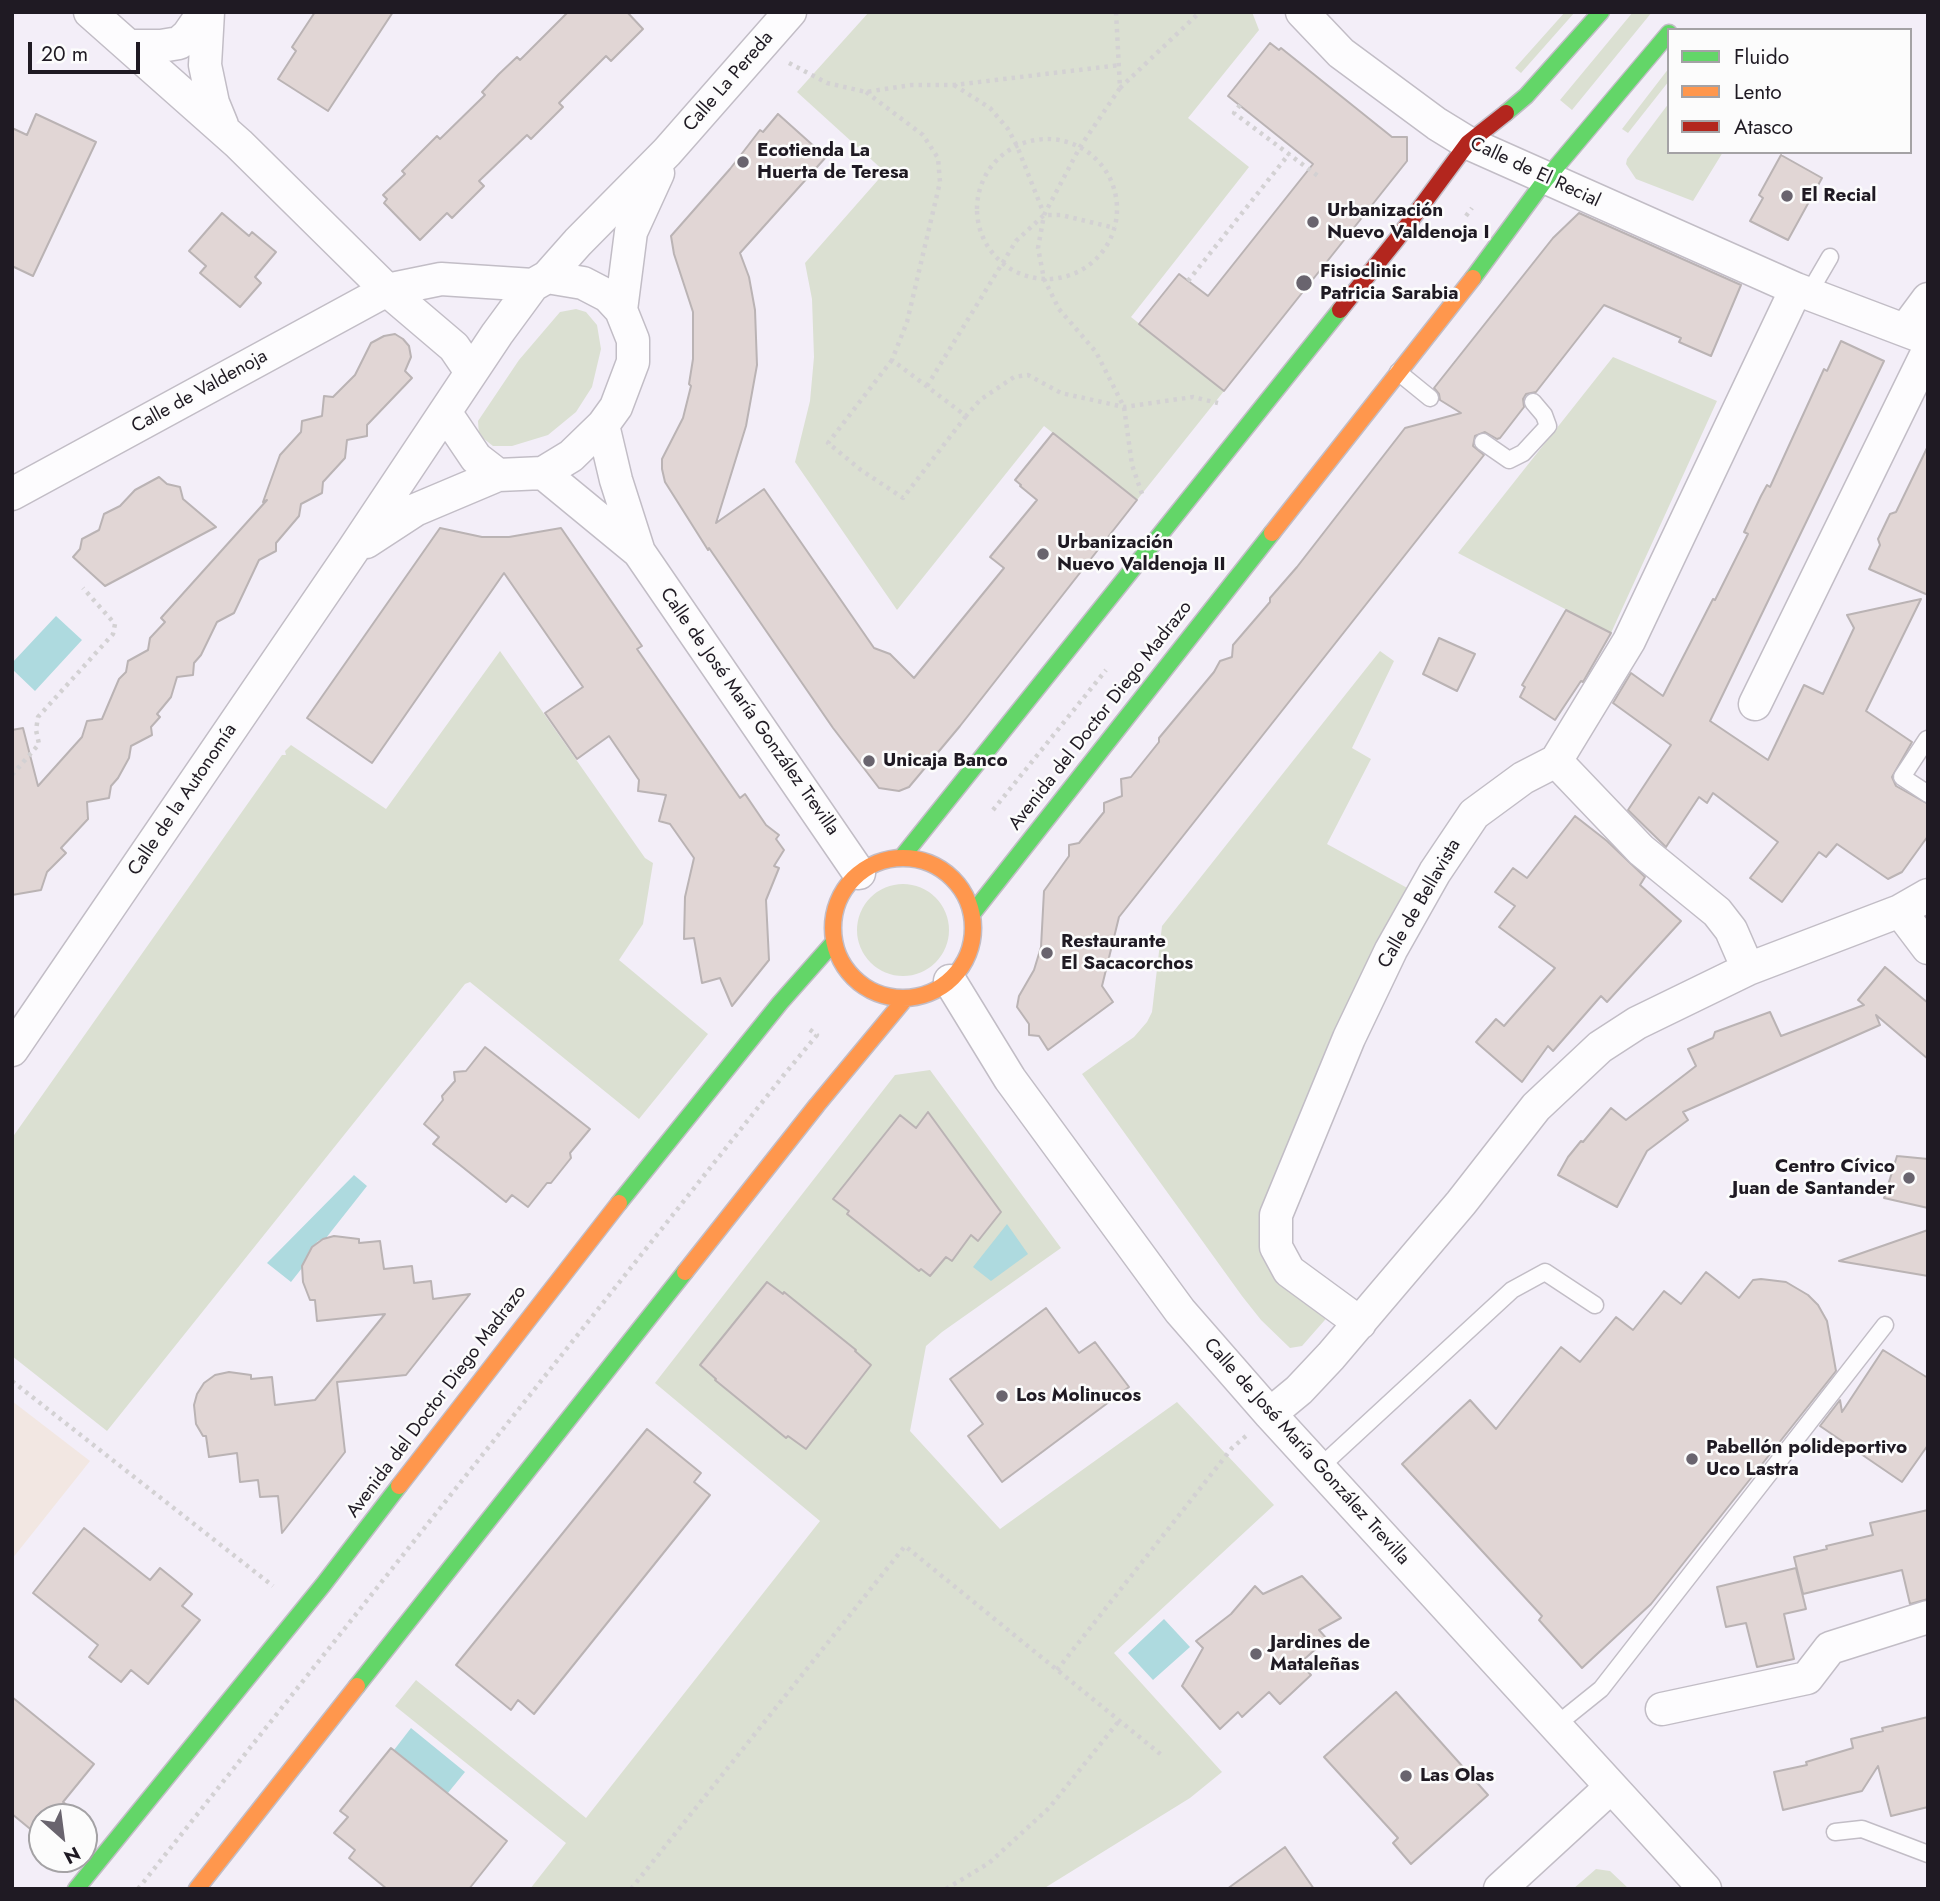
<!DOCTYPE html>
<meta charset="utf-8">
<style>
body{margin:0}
#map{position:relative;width:1940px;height:1901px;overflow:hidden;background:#f3eef8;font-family:Jost,sans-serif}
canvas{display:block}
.frame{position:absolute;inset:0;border:14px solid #1f1a23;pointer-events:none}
.legend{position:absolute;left:1667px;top:28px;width:245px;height:126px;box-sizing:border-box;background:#fcfcfc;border:2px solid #a4a2a5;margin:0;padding:9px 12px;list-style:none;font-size:21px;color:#1f1a23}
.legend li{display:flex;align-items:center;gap:14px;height:35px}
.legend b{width:35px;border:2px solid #a4a2a5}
.north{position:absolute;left:28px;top:1803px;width:70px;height:70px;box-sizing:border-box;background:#fcfcfc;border:2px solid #a4a2a5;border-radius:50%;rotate:152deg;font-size:19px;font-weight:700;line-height:28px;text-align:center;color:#1f1a23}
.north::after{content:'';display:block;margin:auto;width:24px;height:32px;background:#69646e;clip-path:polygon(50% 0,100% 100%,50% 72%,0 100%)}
.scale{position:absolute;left:28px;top:42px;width:112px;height:32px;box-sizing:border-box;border:4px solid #1f1a23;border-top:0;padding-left:9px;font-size:21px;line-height:24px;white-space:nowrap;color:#1f1a23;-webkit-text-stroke:5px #fcfcfc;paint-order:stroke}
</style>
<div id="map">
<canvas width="1940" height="1901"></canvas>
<div class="frame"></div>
<ul class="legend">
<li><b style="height:9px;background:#63d668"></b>Fluido</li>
<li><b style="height:9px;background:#ff974d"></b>Lento</li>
<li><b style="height:9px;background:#b3261e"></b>Atasco</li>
</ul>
<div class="north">N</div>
<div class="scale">20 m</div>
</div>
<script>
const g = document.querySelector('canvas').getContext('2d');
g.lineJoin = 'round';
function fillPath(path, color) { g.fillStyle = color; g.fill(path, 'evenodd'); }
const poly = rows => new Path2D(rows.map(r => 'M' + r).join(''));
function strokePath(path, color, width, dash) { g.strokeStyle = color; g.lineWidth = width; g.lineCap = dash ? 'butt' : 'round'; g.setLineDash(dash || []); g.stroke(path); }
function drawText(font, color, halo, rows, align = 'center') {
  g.font = font + ' Jost,sans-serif'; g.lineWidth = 5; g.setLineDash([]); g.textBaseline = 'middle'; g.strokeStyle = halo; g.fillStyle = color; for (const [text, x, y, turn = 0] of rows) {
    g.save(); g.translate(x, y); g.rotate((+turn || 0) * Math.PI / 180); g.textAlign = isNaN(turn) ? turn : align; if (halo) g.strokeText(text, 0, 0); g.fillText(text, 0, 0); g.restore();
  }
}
fillPath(poly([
 [12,1401,90,1461,12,1559]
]), '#f2e7e2');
fillPath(poly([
 [869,12,1252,12,1259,30,1188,118,1249,167,1131,317,1224,391,1137,500,1044,426,897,610,795,462,810,401,814,357,812,299,805,263,885,172,797,92],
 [1565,12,1575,12,1521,73,1515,68],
 [1633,12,1652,12,1572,110,1560,100],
 [1669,68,1669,81,1628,133,1622,129],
 [1669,103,1669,152,1723,152,1693,201,1636,179,1626,164,1627,159],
 [576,309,586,312,597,325,601,349,592,387,576,412,548,435,512,446,493,446,479,435,478,421,519,360,560,312],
 [1613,357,1717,401,1611,633,1458,553],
 [500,651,645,858,653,863,643,924,619,960,708,1034,639,1119,470,982,465,984,107,1431,12,1356,12,1138,282,755,286,755,285,751,291,745,386,809],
 [1380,651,1394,661,1352,748,1371,759,1327,844,1411,890,1266,1197,1260,1237,1263,1248,1331,1313,1302,1346,1290,1348,1261,1320,1242,1296,1082,1074,1134,1037,1147,1022,1152,1012,1162,926],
 '857 930a46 46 0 1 1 92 0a46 46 0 1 1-92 0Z',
 [930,1070,1061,1248,942,1332,926,1346,910,1431,1000,1529,1177,1402,1274,1505,1114,1653,1222,1772,1190,1798,1043,1889,530,1889,566,1843,395,1706,416,1680,586,1818,820,1521,655,1383,895,1075],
 [1596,1869,1610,1871,1629,1889,1573,1889]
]), '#dbe0d2');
fillPath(poly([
 [56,616,82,640,35,691,12,669,12,663],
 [354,1175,367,1186,326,1238,318,1241,309,1251,302,1268,291,1282,267,1263],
 [1007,1224,1028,1254,991,1281,973,1267],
 [1164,1619,1190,1647,1153,1680,1128,1653],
 [411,1728,465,1772,443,1799,394,1750]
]), '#aedadf');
const building = poly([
 [315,12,393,12,328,111,278,79,296,51,292,47,315,12],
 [568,12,627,12,643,29,611,61,606,56,559,103,563,107,531,139,527,135,479,181,484,186,452,218,447,213,420,240,384,203,387,199,383,195,405,174,402,171,437,136,440,139,485,95,482,92,499,74,517,57,520,60,568,12],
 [1270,43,1279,50,1281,48,1392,137,1407,137,1407,161,1224,391,1139,324,1179,274,1208,296,1313,164,1228,96,1270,43],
 [36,114,96,142,33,276,12,266,12,128,27,135,36,114],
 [778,114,826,157,740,253,749,277,755,310,757,365,746,426,716,523,764,489,874,648,890,654,914,678,1004,568,990,557,1037,500,1020,486,1021,485,1015,480,1053,433,1137,500,960,726,909,787,899,791,879,788,833,728,709,548,708,550,665,482,662,469,662,459,683,418,691,386,689,384,693,359,693,312,674,254,671,236,730,169,760,130,763,132,778,114],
 [1781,155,1822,178,1788,240,1750,221,1763,198,1759,195,1781,155],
 [222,213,249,236,252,232,276,252,255,277,261,283,240,307,200,273,206,266,189,251,222,213],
 [1579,213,1741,285,1711,356,1679,342,1681,338,1604,305,1536,392,1526,394,1523,399,1524,407,1500,438,1497,439,1485,432,1475,436,1473,446,1484,455,1119,917,1102,986,1113,1002,1048,1050,1039,1036,1029,1035,1029,1024,1017,1007,1019,996,1034,970,1041,947,1044,891,1069,856,1069,845,1079,843,1104,812,1104,803,1122,796,1121,779,1131,777,1159,742,1159,738,1214,672,1220,661,1232,657,1233,645,1270,602,1270,598,1297,567,1405,428,1461,413,1440,400,1439,394,1434,388,1553,238,1579,213],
 [395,334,403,339,409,346,411,357,405,371,412,378,367,425,367,436,347,440,345,458,323,482,322,493,301,504,299,516,276,543,276,551,259,560,234,613,217,622,201,655,194,663,193,675,177,677,171,697,157,714,160,717,151,727,152,735,131,746,129,758,118,778,111,786,109,798,87,802,88,819,61,848,66,853,47,872,41,890,12,895,12,730,23,728,38,786,82,737,87,721,102,719,119,679,126,672,128,661,148,650,150,638,165,622,161,618,267,500,263,502,280,455,301,432,302,421,322,416,324,396,333,397,355,375,371,343,384,336,395,334],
 [1841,341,1884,361,1710,721,1768,760,1804,685,1823,694,1854,628,1847,615,1921,599,1866,711,1912,742,1892,777,1896,786,1928,804,1928,836,1902,872,1888,879,1837,844,1826,857,1819,852,1782,902,1750,878,1778,842,1713,793,1707,803,1699,797,1666,847,1628,810,1671,745,1613,703,1631,673,1663,696,1713,599,1715,600,1748,534,1744,532,1761,496,1767,485,1770,487,1824,369,1827,371,1841,341],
 [1928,446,1928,595,1869,569,1880,545,1878,539,1890,514,1896,512,1928,446],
 [159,477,167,484,180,487,183,499,216,527,105,586,73,557,80,549,82,539,99,530,104,514,120,506,135,490,159,477],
 [440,528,482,537,509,537,561,528,642,646,637,649,740,798,745,794,766,825,779,835,776,839,784,850,774,866,779,868,766,900,769,960,732,1006,720,978,702,983,694,938,684,939,685,897,694,858,670,824,659,821,666,795,638,791,639,780,609,736,577,759,545,713,583,687,504,573,372,763,307,718,440,528],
 [1566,610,1611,633,1583,682,1581,681,1555,720,1520,697,1525,687,1522,685,1566,610],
 [1439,638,1475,654,1457,691,1423,674,1439,638],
 [1575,816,1607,841,1645,877,1640,885,1681,921,1607,1002,1601,996,1553,1051,1548,1046,1522,1082,1476,1042,1496,1019,1504,1026,1555,968,1499,927,1515,906,1495,892,1513,868,1527,878,1575,816],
 [1885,967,1928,1003,1928,1059,1876,1015,1880,1025,1683,1112,1688,1120,1647,1151,1617,1207,1558,1175,1568,1157,1581,1141,1583,1142,1611,1108,1626,1120,1696,1066,1688,1049,1713,1038,1715,1032,1770,1012,1781,1036,1864,1005,1858,1000,1885,967],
 [485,1047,590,1129,570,1153,571,1158,551,1183,547,1183,528,1207,512,1195,506,1202,460,1165,433,1144,439,1137,424,1124,443,1100,442,1096,455,1081,454,1072,466,1071,485,1047],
 [928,1112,1001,1212,978,1241,971,1235,952,1261,946,1257,930,1276,921,1269,919,1271,847,1214,849,1211,833,1199,900,1115,916,1128,928,1112],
 [1897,1156,1928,1159,1928,1208,1884,1198,1897,1156],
 [1928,1230,1928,1276,1839,1261,1928,1230],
 [334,1236,359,1239,359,1243,380,1241,384,1269,412,1266,414,1283,431,1281,433,1299,470,1294,406,1375,337,1382,345,1452,282,1533,278,1496,260,1497,258,1480,240,1482,237,1453,209,1457,206,1436,203,1436,196,1424,194,1405,197,1394,204,1383,215,1375,229,1372,251,1375,251,1379,272,1377,275,1405,315,1400,385,1314,317,1321,315,1300,310,1300,303,1282,302,1266,312,1247,323,1239,334,1236],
 [1706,1272,1739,1298,1753,1280,1761,1279,1786,1282,1808,1295,1818,1305,1827,1321,1836,1371,1651,1604,1582,1668,1539,1620,1542,1616,1402,1464,1470,1400,1496,1429,1561,1347,1580,1362,1616,1317,1633,1330,1664,1291,1681,1304,1706,1272],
 [767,1282,783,1294,784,1292,856,1350,855,1351,871,1365,806,1449,788,1436,786,1438,715,1380,716,1379,700,1365,767,1282],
 [1046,1308,1079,1353,1095,1342,1129,1387,1002,1482,968,1436,983,1424,950,1379,1046,1308],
 [1883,1350,1928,1378,1928,1445,1902,1482,1820,1426,1840,1400,1842,1412,1883,1350],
 [647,1429,701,1473,694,1482,710,1495,534,1714,518,1700,511,1710,456,1665,647,1429],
 [1928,1510,1928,1599,1910,1604,1902,1570,1803,1594,1794,1557,1827,1549,1826,1546,1873,1535,1870,1523,1928,1510],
 [84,1528,150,1580,160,1568,192,1594,182,1606,200,1620,148,1684,131,1670,121,1682,89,1657,98,1645,33,1593,84,1528],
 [1796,1568,1806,1609,1784,1614,1794,1659,1757,1667,1746,1623,1726,1627,1717,1587,1796,1568],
 [1302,1576,1341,1618,1319,1630,1327,1639,1300,1663,1311,1675,1280,1704,1269,1692,1242,1717,1238,1712,1220,1729,1182,1686,1203,1648,1196,1641,1231,1614,1255,1586,1263,1594,1302,1576],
 [1396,1692,1488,1795,1411,1864,1393,1843,1398,1838,1324,1757,1396,1692],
 [12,1697,94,1764,63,1802,67,1805,56,1817,42,1817,40,1837,12,1814,12,1697],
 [1928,1717,1928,1807,1891,1816,1878,1766,1862,1791,1783,1810,1774,1772,1807,1765,1806,1762,1853,1748,1851,1739,1883,1731,1882,1728,1928,1717],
 [391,1748,507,1841,469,1889,387,1889,349,1858,355,1850,334,1833,348,1817,340,1811,391,1748],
 [1285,1847,1314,1889,1227,1889,1285,1847]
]);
fillPath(building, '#e1d6d5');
strokePath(building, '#bab3b4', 2);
const lane = poly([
 [1809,293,1830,257],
 [1398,372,1430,398],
 [1483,442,1509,460,1523,453,1548,426,1544,415,1533,402],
 [1927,739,1902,777,1928,794],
 [1319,1468,1512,1290,1545,1272,1595,1305],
 [1555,1726,1601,1689,1885,1325],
 [1835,1832,1862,1829,1928,1854]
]);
const street = poly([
 [90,12,239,144,387,290,454,347,471,372],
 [208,12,205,65,213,103,222,125],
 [1302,12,1341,53,1437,124,1468,143,1796,289,1928,339],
 [129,46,161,46,179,43,188,35,204,12],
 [621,310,631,232,658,173],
 [1905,330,1928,299],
 [445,412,476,458,498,475,543,473,571,456,603,425,616,407,633,362,633,340,621,310,608,296,583,283,547,277],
 [603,425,616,480,639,552],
 [543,473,639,552,859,873],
 [12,494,387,290,441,279,533,285],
 [366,542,415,510,498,475],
 [1755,704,1928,351],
 [1556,761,1641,850,1717,912,1731,930,1748,969],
 [1900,911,1928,948],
 [950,981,1010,1079,1180,1311,1270,1414,1705,1889],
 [12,1050,353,550,497,334,533,285,547,277,578,242,667,152,790,12],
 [1360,1323,1289,1271,1276,1247,1276,1215,1349,1038,1391,950,1435,872,1474,814,1523,778,1556,761,1629,641,1796,289],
 [1270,1414,1299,1390,1331,1356,1461,1203,1536,1107,1600,1047,1637,1023,1748,969,1900,911,1928,895],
 [1662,1709,1807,1678,1830,1648,1928,1617],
 [1500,1889,1611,1787]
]);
const fast = poly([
 [1506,113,1526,96,1601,12],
 [1473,278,1546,179,1669,33],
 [902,857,1340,310],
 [972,914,1272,533],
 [619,1203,780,1003,834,942],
 [357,1686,685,1272],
 [76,1889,323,1585,399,1486]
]);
const slow = poly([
 [1272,533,1473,278],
 '833 928a70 70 0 1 1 140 0a70 70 0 1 1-140 0Z',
 [685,1272,817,1105,905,999],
 [399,1486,619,1203],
 [197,1889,357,1686]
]);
const jam = poly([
 [1340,310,1397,239,1468,143,1506,113]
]);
strokePath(lane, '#c2bdc6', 19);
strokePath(street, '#c2bdc6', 35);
strokePath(fast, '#c2bdc6', 19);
strokePath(slow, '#c2bdc6', 19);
strokePath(jam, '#c2bdc6', 19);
strokePath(poly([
 [1116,12,1120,88,1080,147,1044,215,1038,248,1044,279,1059,309,1096,352,1124,407,1132,465,1142,494],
 [789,63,827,83,866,92,911,85,954,85,1120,65],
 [954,85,990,108,1008,129,1017,146,1044,214],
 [1120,88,1200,12],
 [866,92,923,135,938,158,940,182,907,322,892,360,966,416,980,400,1014,377,1028,375,1061,393,1124,407,1193,397,1218,403],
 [1240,105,1234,113,1318,176],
 '977 209a70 70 0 1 1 140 0a70 70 0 1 1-140 0Z',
 [1466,216,1472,208],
 [1188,281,1289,154],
 [892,360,828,443,861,470,903,498,966,416],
 [927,386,1016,241,1044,215,1061,215,1115,228],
 [12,775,39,744,36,730,38,717,113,634,115,624,83,588],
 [993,810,1106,670],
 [12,1381,273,1586],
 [1057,1670,1232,1448,1246,1436],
 [138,1889,783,1076,817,1035,809,1029],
 [631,1889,905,1546,1164,1757],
 [946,1889,989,1863,1049,1808,1119,1721]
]), '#d3d1d3', 4.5, [3.5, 5]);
strokePath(lane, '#fdfcfe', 16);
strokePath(street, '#fdfcfe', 32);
strokePath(fast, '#63d668', 16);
strokePath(slow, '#ff974d', 16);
strokePath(jam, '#b3261e', 16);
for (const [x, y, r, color] of [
 [743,162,7,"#69646e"],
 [1787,196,7,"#69646e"],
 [1313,222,7,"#69646e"],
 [1304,283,9,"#69646e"],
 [1043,554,7,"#69646e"],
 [869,761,7,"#69646e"],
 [1047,953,7,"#69646e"],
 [1909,1178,7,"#69646e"],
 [1002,1396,7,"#69646e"],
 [1692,1459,7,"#69646e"],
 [1256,1654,7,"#69646e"],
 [1406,1776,7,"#69646e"]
]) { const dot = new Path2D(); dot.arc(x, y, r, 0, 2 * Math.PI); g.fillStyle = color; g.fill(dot); strokePath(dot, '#fcfcfc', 2.5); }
drawText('19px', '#1f1a23', '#fcfcfc', [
 ["Calle La Pereda",729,82,-49],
 ["Calle de El Recial",1535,173,25],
 ["Calle de Valdenoja",200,392,-29],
 ["Calle de José María González Trevilla",749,712,55],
 ["Avenida del Doctor Diego Madrazo",1101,716,-52],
 ["Calle de la Autonomía",183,800,-56],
 ["Calle de Bellavista",1420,904,-60],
 ["Avenida del Doctor Diego Madrazo",437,1402,-53],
 ["Calle de José María González Trevilla",1306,1452,48]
]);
drawText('bold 19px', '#1f1a23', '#fcfcfc', [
 ["Ecotienda La",757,151],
 ["Huerta de Teresa",757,173],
 ["El Recial",1801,196],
 ["Urbanización",1327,211],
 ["Nuevo Valdenoja I",1327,233],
 ["Fisioclinic",1320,272],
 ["Patricia Sarabia",1320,294],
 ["Urbanización",1057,543],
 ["Nuevo Valdenoja II",1057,565],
 ["Unicaja Banco",883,761],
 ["Restaurante",1061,942],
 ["El Sacacorchos",1061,964],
 ["Centro Cívico",1895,1167,"right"],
 ["Juan de Santander",1895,1189,"right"],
 ["Los Molinucos",1016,1396],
 ["Pabellón polideportivo",1706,1448],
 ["Uco Lastra",1706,1470],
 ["Jardines de",1270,1643],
 ["Mataleñas",1270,1665],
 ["Las Olas",1420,1776]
], 'left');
</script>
